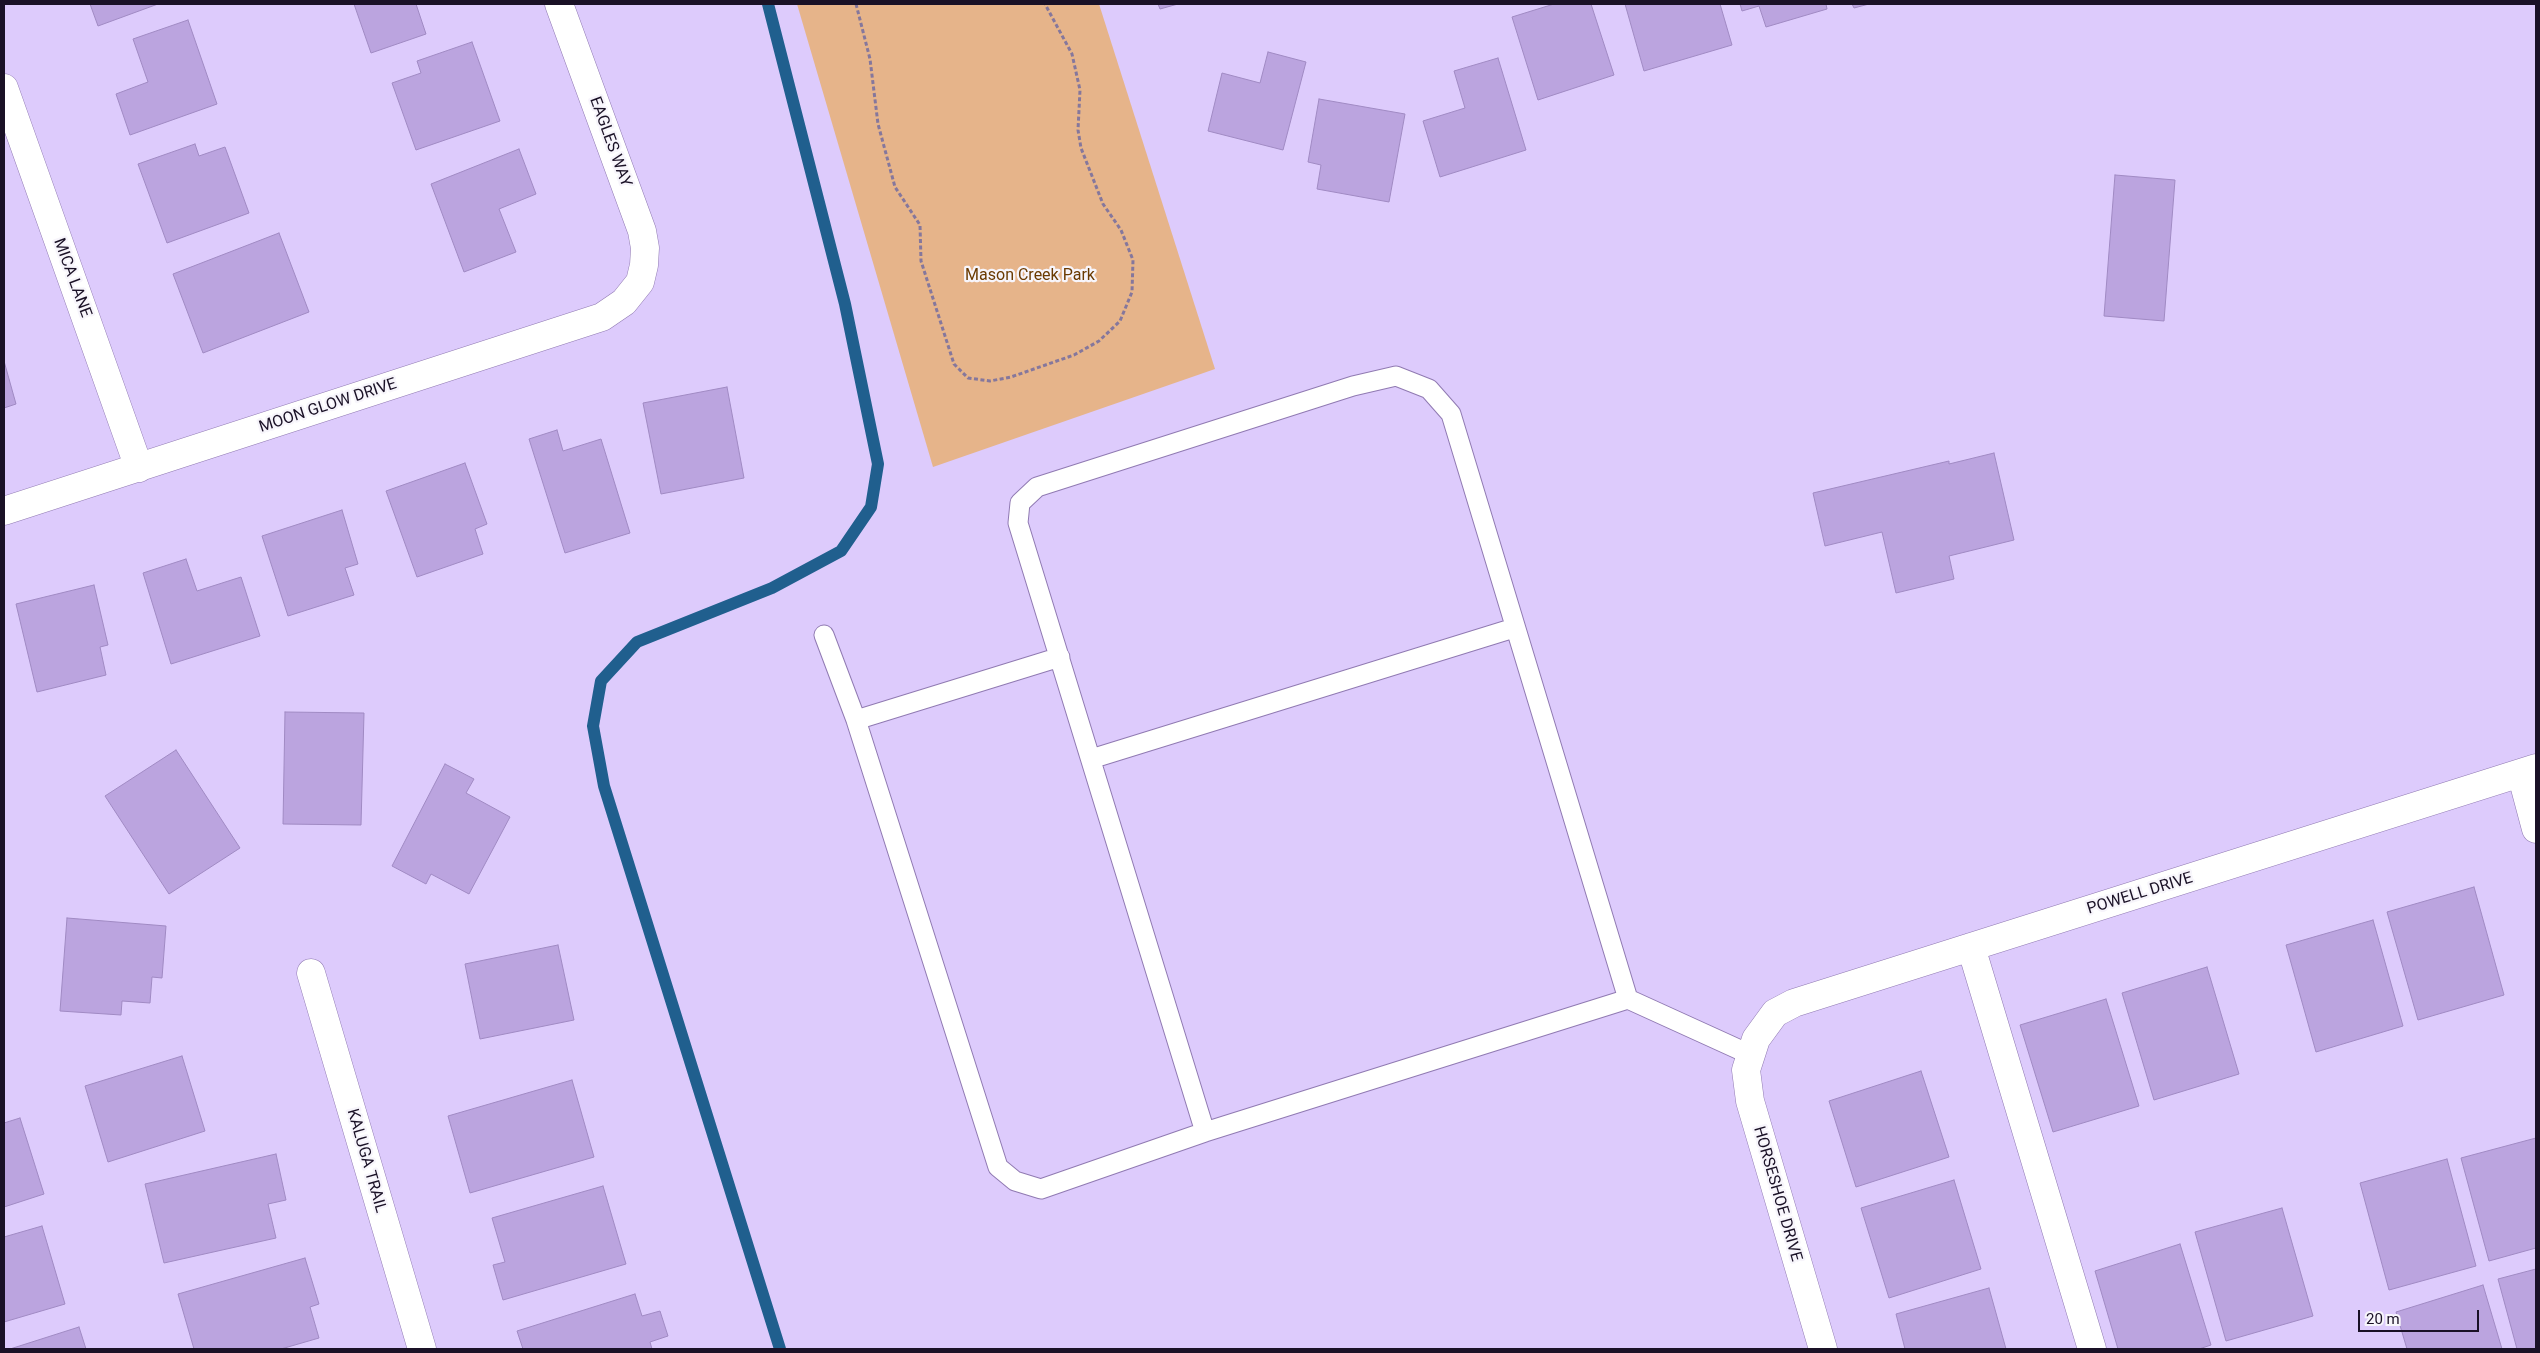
<!DOCTYPE html>
<style>
body{margin:0}
#map{position:relative;width:2540px;height:1353px;overflow:hidden;background:#ddcbfc;font-family:Roboto,sans-serif}
canvas{display:block}
.frame{position:absolute;inset:0;border:5px solid #1a1126;pointer-events:none}
.scale{position:absolute;left:2358px;top:1310px;width:121px;height:22px;box-sizing:border-box;border:2px solid #1a1126;border-top:0;padding-left:6px;font-size:15px;line-height:18px;white-space:nowrap;color:#1a1126;-webkit-text-stroke:4px #f7f5fb;paint-order:stroke}
</style>
<div id="map">
<canvas width="2540" height="1353"></canvas>
<div class="frame"></div>
<div class="scale">20 m</div>
</div>
<script>
const g = document.querySelector('canvas').getContext('2d');
g.lineJoin = 'round';
function fillPath(path, color) { g.fillStyle = color; g.fill(path, 'evenodd'); }
const poly = rows => new Path2D(rows.map(r => 'M' + r).join(''));
function strokePath(path, color, width, dash) { g.strokeStyle = color; g.lineWidth = width; g.lineCap = dash ? 'butt' : 'round'; g.setLineDash(dash || []); g.stroke(path); }
function drawText(font, color, halo, rows, align = 'center') {
  g.font = font + ' Roboto,sans-serif'; g.lineWidth = 4.5; g.setLineDash([]); g.textBaseline = 'middle'; g.strokeStyle = halo; g.fillStyle = color; for (const [text, x, y, turn = 0] of rows) {
    g.save(); g.translate(x, y); g.rotate((+turn || 0) * Math.PI / 180); g.textAlign = isNaN(turn) ? turn : align; if (halo) g.strokeText(text, 0, 0); g.fillText(text, 0, 0); g.restore();
  }
}
fillPath(poly([
 [797,4,1099,4,1215,369,933,467]
]), '#e6b48a');
strokePath(poly([
 [768,4,845,304,878,464,871,507,841,551,772,588,637,642,601,681,593,726,604,786,780,1349]
]), '#205f8e', 12);
const building = poly([
 [90,4,158,4,98,26,90,4],
 [354,4,416,4,426,34,371,53,354,4],
 [1158,4,1178,4,1160,9,1158,4],
 [1554,4,1591,4,1614,75,1538,100,1512,17,1554,4],
 [1625,4,1720,4,1732,45,1644,71,1625,4],
 [1740,4,1826,4,1827,9,1766,27,1759,6,1742,11,1740,4],
 [1852,4,1869,4,1854,8,1852,4],
 [188,20,217,104,130,135,116,94,148,82,133,39,188,20],
 [472,42,500,121,416,150,392,83,421,73,417,61,472,42],
 [1268,52,1306,62,1283,150,1208,131,1222,73,1260,83,1268,52],
 [1498,58,1526,150,1440,177,1423,121,1465,108,1454,71,1498,58],
 [1319,99,1405,114,1389,202,1317,189,1321,165,1308,162,1319,99],
 [195,144,199,156,225,147,249,213,167,243,138,164,195,144],
 [519,149,536,194,499,209,516,252,464,272,431,184,519,149],
 [2115,175,2175,180,2164,321,2104,316,2115,175],
 [279,233,309,312,203,353,173,274,279,233],
 [4,361,16,404,4,408,4,361],
 [727,387,744,478,661,494,643,403,727,387],
 [557,430,563,451,601,439,630,533,565,553,529,439,557,430],
 [1994,453,2014,540,1949,556,1954,579,1896,593,1882,532,1825,546,1813,493,1949,461,1949,464,1994,453],
 [465,463,487,524,475,529,483,554,417,577,386,491,465,463],
 [342,510,358,564,345,568,354,595,288,616,262,536,342,510],
 [186,559,197,591,241,577,260,636,171,664,143,573,186,559],
 [94,585,108,645,100,647,106,675,37,692,16,604,94,585],
 [285,712,364,713,361,825,283,824,285,712],
 [176,750,240,848,169,894,105,796,176,750],
 [445,764,474,779,466,793,510,817,469,894,431,874,426,884,392,866,445,764],
 [2474,887,2504,995,2418,1020,2387,912,2474,887],
 [67,918,166,926,162,978,152,977,150,1003,122,1001,121,1015,60,1011,67,918],
 [2373,920,2403,1026,2316,1052,2286,945,2373,920],
 [558,945,574,1020,480,1039,465,964,558,945],
 [2207,967,2239,1074,2154,1100,2122,993,2207,967],
 [2106,999,2139,1106,2053,1132,2020,1025,2106,999],
 [182,1056,205,1131,108,1162,85,1086,182,1056],
 [1921,1071,1949,1157,1856,1187,1829,1101,1921,1071],
 [572,1080,594,1157,470,1193,448,1116,572,1080],
 [20,1118,44,1194,4,1207,4,1123,20,1118],
 [2536,1138,2536,1248,2489,1261,2461,1158,2536,1138],
 [276,1154,286,1200,268,1204,276,1238,164,1263,145,1184,276,1154],
 [2447,1159,2476,1266,2389,1290,2360,1183,2447,1159],
 [1954,1180,1981,1269,1889,1298,1861,1208,1954,1180],
 [603,1186,626,1264,503,1300,493,1265,505,1262,492,1218,603,1186],
 [2282,1208,2313,1316,2226,1341,2195,1232,2282,1208],
 [42,1226,65,1304,4,1322,4,1237,42,1226],
 [2180,1244,2211,1345,2199,1349,2118,1349,2095,1271,2180,1244],
 [305,1258,319,1304,310,1307,319,1338,281,1349,194,1349,178,1294,305,1258],
 [2536,1269,2536,1349,2517,1349,2498,1279,2536,1269],
 [2483,1285,2502,1349,2407,1349,2396,1312,2483,1285],
 [1989,1288,2006,1349,1905,1349,1896,1314,1989,1288],
 [635,1294,642,1316,660,1311,668,1336,650,1342,652,1349,523,1349,517,1331,635,1294],
 [79,1327,86,1349,10,1349,79,1327]
]);
fillPath(building, '#bba4df');
strokePath(building, '#a08ac3', 1);
const lane = poly([
 [824,635,856,720,998,1167,1015,1181,1041,1189,1205,1132],
 [856,720,1060,657],
 [1091,759,1514,628],
 [1628,999,1451,414,1429,389,1396,376,1353,386,1037,487,1020,503,1018,523,1205,1132,1628,999,1751,1055]
]);
const street = poly([
 [4,88,139,468],
 [4,511,602,317,624,302,640,282,644,265,645,248,642,231,559,4],
 [2521,773,2536,829],
 [1971,947,2092,1349],
 [311,973,422,1349],
 [1823,1349,1750,1101,1746,1070,1756,1039,1775,1013,1794,1003,2536,768]
]);
strokePath(lane, '#907ab2', 21);
strokePath(street, '#907ab2', 29);
strokePath(poly([
 [856,4,870,59,878,124,895,187,920,225,921,261,954,364,968,378,990,381,1011,377,1074,355,1099,341,1120,321,1132,292,1133,260,1121,230,1103,204,1081,148,1078,130,1080,90,1072,54,1045,4]
]), '#85779c', 3, [4, 2.5]);
strokePath(lane, '#fff', 19);
strokePath(street, '#fff', 28);
drawText('16px', '#1a1126', '#f7f5fb', [
 ["EAGLES WAY",610,142,70],
 ["MICA LANE",72,278,70],
 ["MOON GLOW DRIVE",328,406,-18],
 ["POWELL DRIVE",2140,894,-17],
 ["KALUGA TRAIL",366,1161,74],
 ["HORSESHOE DRIVE",1777,1194,74]
]);
drawText('16px', '#6a3a01', '#f7f5fb', [
 ["Mason Creek Park",1030,276]
]);
</script>
